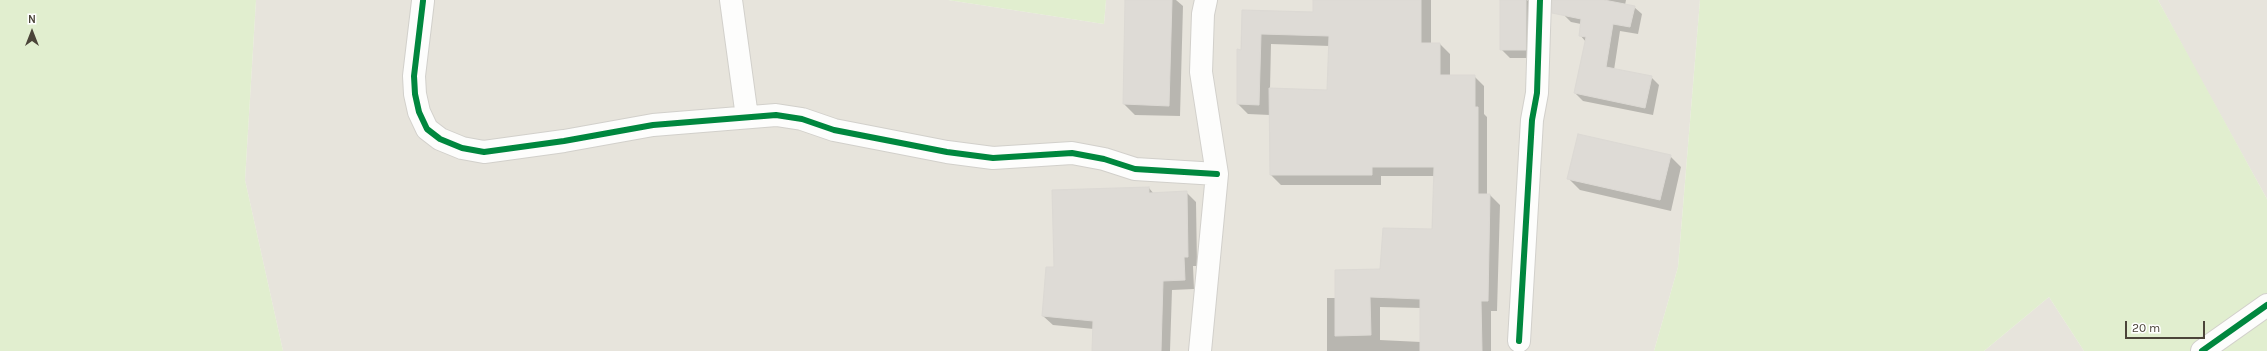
<!DOCTYPE html>
<style>
body{margin:0}
#map{position:relative;width:2267px;height:351px;overflow:hidden;background:#f4f2ee;font-family:Karla,sans-serif}
canvas{display:block}
.north{position:absolute;left:12px;top:12px;width:40px;height:40px;-webkit-text-stroke:3px #fff;paint-order:stroke;rotate:0deg;font-size:11px;font-weight:700;line-height:16px;text-align:center;color:#4b4439}
.north::after{content:'';display:block;margin:auto;width:14px;height:18px;background:#4b4439;clip-path:polygon(50% 0,100% 100%,50% 72%,0 100%)}
.scale{position:absolute;left:2125px;top:321px;width:80px;height:18px;box-sizing:border-box;border:2px solid #4b4439;border-top:0;padding-left:5px;font-size:12px;line-height:14px;white-space:nowrap;color:#4b4439;-webkit-text-stroke:3px #fff;paint-order:stroke}
</style>
<div id="map">
<canvas width="2267" height="351"></canvas>
<div class="north">N</div>
<div class="scale">20 m</div>
</div>
<script>
const g = document.querySelector('canvas').getContext('2d');
g.lineJoin = 'round';
function fillPath(path, color) { g.fillStyle = color; g.fill(path, 'evenodd'); }
const poly = rows => new Path2D(rows.map(r => 'M' + r).join(''));
function strokePath(path, color, width, dash) { g.strokeStyle = color; g.lineWidth = width; g.lineCap = dash ? 'butt' : 'round'; g.setLineDash(dash || []); g.stroke(path); }
fillPath(poly([
 [256,0,948,0,1104,24,1106,0,1700,0,1678,267,1654,351,283,351,245,180],
 [2158,0,2267,0,2267,199,2195,69],
 [2049,297,2084,351,1984,351]
]), '#e7e4dc');
fillPath(poly([
 [0,0,256,0,245,180,283,351,0,351],
 [948,0,1106,0,1104,24],
 [1700,0,2158,0,2267,199,2267,351,2084,351,2049,297,1984,351,1654,351,1678,267]
]), '#e1eecf');
fillPath(poly([
 [1126,0,1176,0,1183,6,1180,116,1135,115,1124,104],
 [1314,0,1431,0,1431,44,1440,44,1450,54,1450,76,1474,76,1484,86,1484,114,1487,117,1487,195,1490,195,1500,205,1497,311,1491,311,1491,351,1327,351,1327,298,1336,298,1381,270,1432,230,1435,176,1381,176,1381,185,1281,185,1271,175,1270,115,1248,114,1238,104,1243,11,1314,13],
 [1271,44,1330,46,1328,91,1270,89],
 [1380,307,1421,308,1421,342,1380,340],
 [1501,0,1527,0,1534,7,1534,58,1510,58,1501,49],
 [1566,0,1626,0,1625,5,1634,7,1642,14,1638,34,1620,31,1614,70,1651,77,1659,85,1653,115,1583,101,1575,93,1586,42,1580,35,1581,24,1571,22,1564,15],
 [1670,156,1681,167,1671,211,1580,190,1569,179],
 [1149,188,1154,194,1186,192,1196,202,1197,266,1193,266,1194,289,1172,290,1170,351,1093,351,1094,329,1053,325,1043,316,1056,268]
]), '#0003');
const building = poly([
 [1125,0,1172,0,1169,106,1123,104,1125,0],
 [1313,0,1421,0,1421,43,1440,43,1440,75,1475,75,1475,107,1478,107,1478,194,1490,194,1488,301,1481,301,1482,351,1420,351,1420,299,1370,297,1371,335,1335,336,1335,270,1380,269,1383,228,1432,229,1434,167,1372,167,1372,175,1270,175,1269,88,1327,90,1329,36,1261,34,1259,105,1237,104,1237,49,1241,50,1242,10,1313,12,1313,0],
 [1500,0,1526,0,1526,50,1500,50,1500,0],
 [1552,0,1604,0,1635,6,1630,27,1613,24,1606,67,1652,76,1645,108,1574,93,1586,37,1579,36,1581,19,1552,13,1552,0],
 [1578,134,1671,155,1660,200,1567,179,1578,134],
 [1149,187,1149,193,1187,191,1188,257,1184,257,1185,280,1163,281,1161,351,1092,351,1093,321,1042,316,1046,267,1054,267,1052,190,1149,187]
]);
fillPath(building, '#dedbd6');
strokePath(building, '#dcd9d4', 1);
const minor = poly([
 [731,0,747,117],
 [423,1,414,76,415,94,419,112,427,129,440,139,462,148,484,152,564,141,653,125,776,115,802,119,834,130,947,152,993,158,1072,153,1104,159,1135,169,1217,174],
 [1519,341,1532,120,1537,93,1540,0],
 [1200,351,1217,174,1201,72,1203,14,1206,0],
 [2202,351,2267,305]
]);
strokePath(minor, '#d2d0cb', 24);
strokePath(minor, '#fdfdfc', 22);
strokePath(poly([
 [423,1,414,76,415,94,419,112,427,129,440,139,462,148,484,152,564,141,653,125,776,115,802,119,834,130,947,152,993,158,1072,153,1104,159,1135,169,1217,174],
 [1519,341,1532,120,1537,93,1540,0],
 [2202,351,2267,305]
]), '#00873e', 6);
</script>
